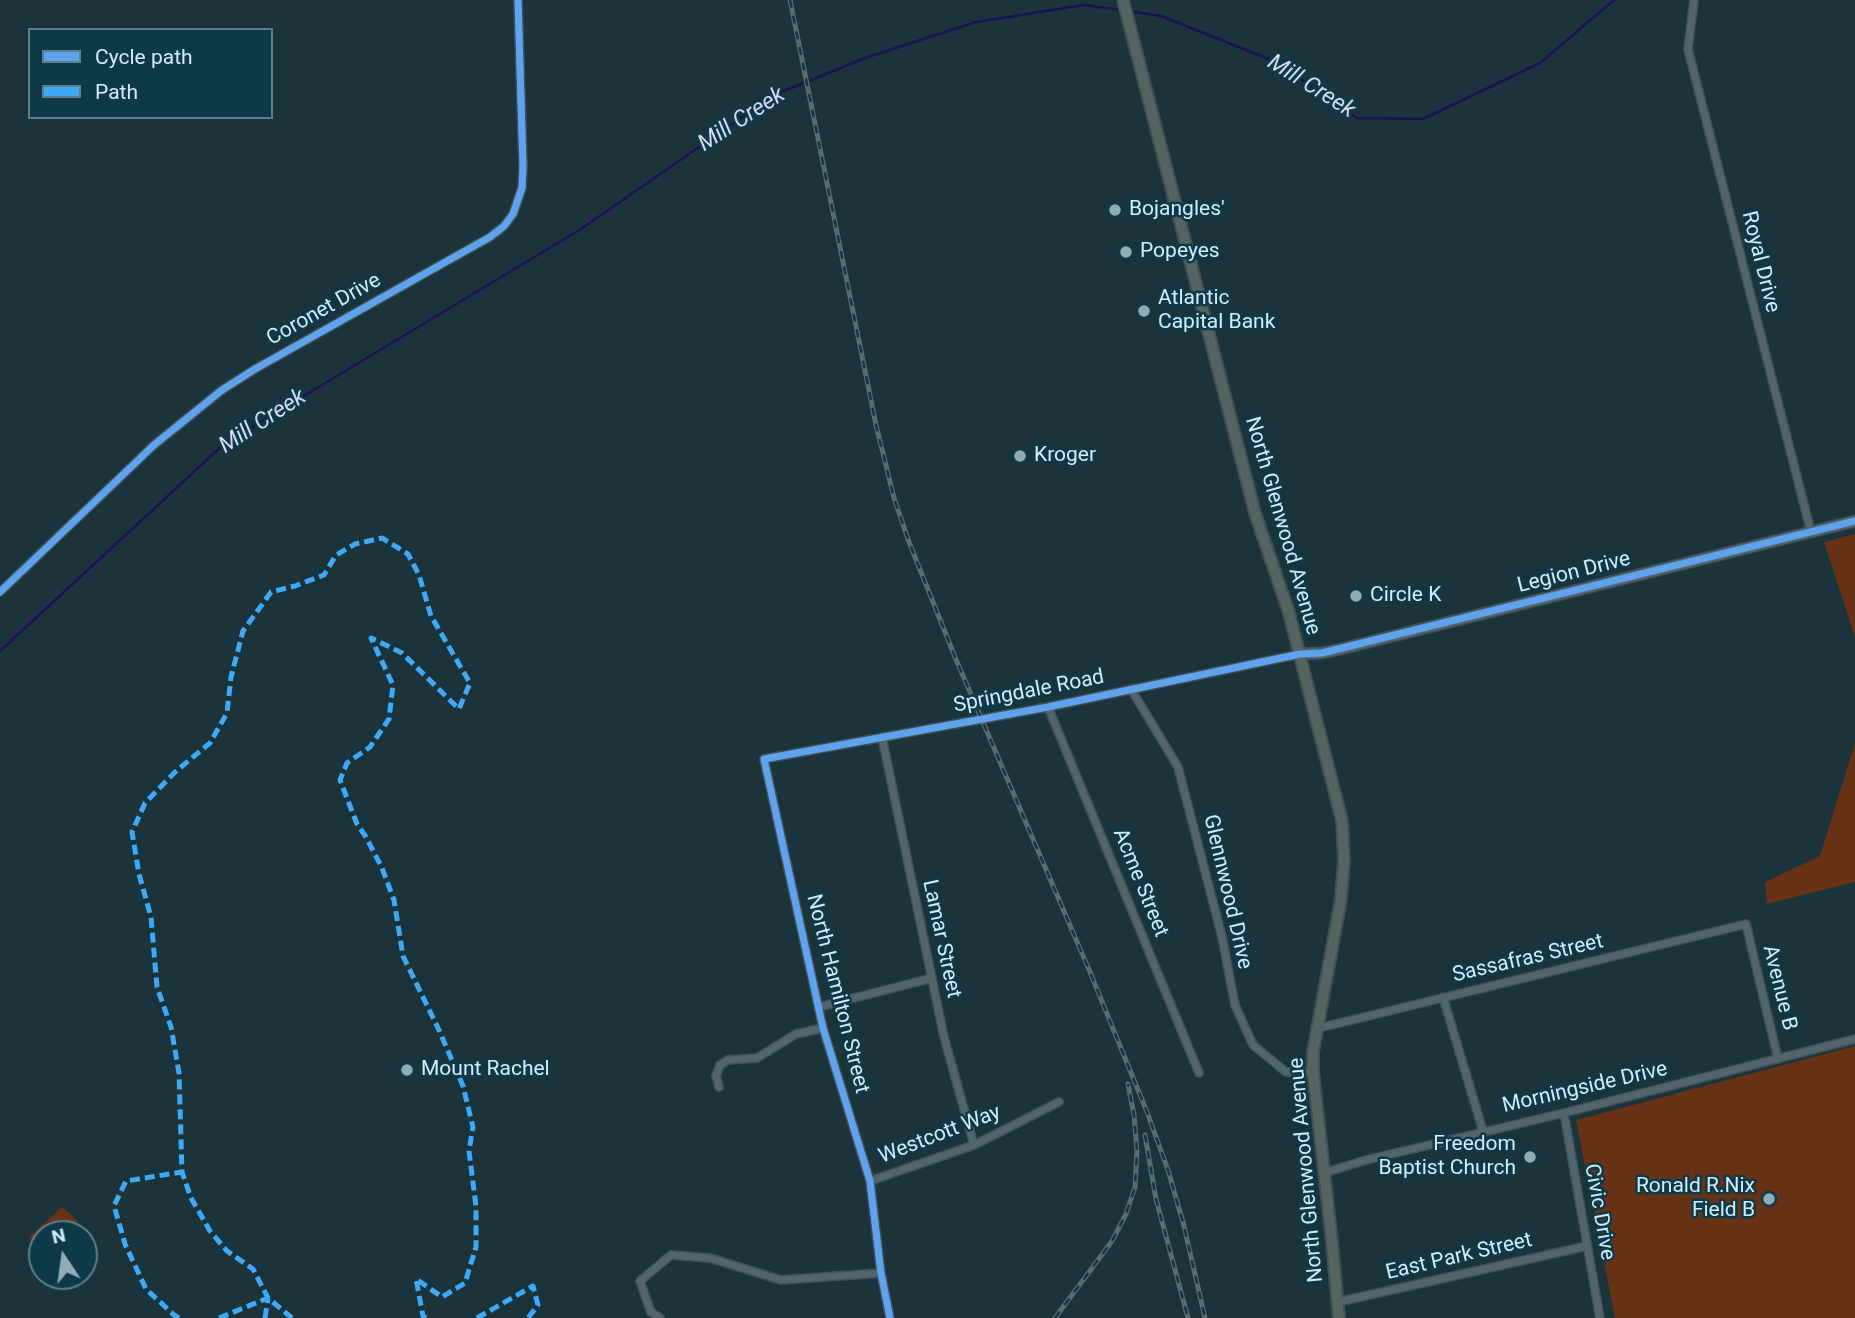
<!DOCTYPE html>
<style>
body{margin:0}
#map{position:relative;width:1855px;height:1318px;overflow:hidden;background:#1b333b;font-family:Roboto,sans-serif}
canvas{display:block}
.legend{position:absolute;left:28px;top:28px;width:245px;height:91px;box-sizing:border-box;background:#0e3948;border:2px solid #5c818e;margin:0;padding:9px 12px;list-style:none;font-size:21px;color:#d2edf8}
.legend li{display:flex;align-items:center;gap:14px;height:35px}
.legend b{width:35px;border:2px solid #5c818e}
.north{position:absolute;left:28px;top:1220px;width:70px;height:70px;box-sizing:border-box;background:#0e3948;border:2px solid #5c818e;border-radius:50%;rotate:347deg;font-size:19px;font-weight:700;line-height:28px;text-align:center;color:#d2edf8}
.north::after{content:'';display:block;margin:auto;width:24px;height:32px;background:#92acb6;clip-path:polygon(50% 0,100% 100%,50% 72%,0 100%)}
</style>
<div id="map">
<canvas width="1855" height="1318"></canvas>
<ul class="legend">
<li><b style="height:9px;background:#60a3ed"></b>Cycle path</li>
<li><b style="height:9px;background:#3fa9f5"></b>Path</li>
</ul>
<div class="north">N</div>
</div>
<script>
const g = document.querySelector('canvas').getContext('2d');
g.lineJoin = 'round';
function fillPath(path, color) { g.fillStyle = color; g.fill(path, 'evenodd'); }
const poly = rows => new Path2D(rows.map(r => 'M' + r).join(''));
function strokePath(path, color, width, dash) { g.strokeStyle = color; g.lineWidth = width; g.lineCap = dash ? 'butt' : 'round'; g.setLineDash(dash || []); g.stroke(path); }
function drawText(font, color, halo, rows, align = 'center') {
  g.font = font + ' Roboto,sans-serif'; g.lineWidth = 5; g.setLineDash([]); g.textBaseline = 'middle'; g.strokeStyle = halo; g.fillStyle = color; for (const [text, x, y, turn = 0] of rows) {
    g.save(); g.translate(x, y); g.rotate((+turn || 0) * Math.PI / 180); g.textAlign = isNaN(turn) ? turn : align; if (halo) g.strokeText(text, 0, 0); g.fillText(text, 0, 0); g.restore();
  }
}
fillPath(poly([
 [1855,534,1855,637,1824,542],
 [1855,743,1855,882,1767,904,1765,882,1820,856],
 [1855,1046,1855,1318,1615,1318,1576,1120],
 [62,1207,78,1221,74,1234,42,1234,42,1260,29,1237]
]), '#673216');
strokePath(poly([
 [1129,11,1161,16,1276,62,1357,118,1423,119,1540,63,1614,0],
 [0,651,224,444,581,229,774,95,868,57,976,22,1084,5,1122,10]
]), '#1e1054', 2.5);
const street = poly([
 [1694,0,1688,49,1811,532],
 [0,592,154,445,222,390,255,369,490,237,504,226,513,214,522,188,523,166,518,0],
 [1131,689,1178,767,1222,937,1235,1005,1253,1045,1286,1072,1313,1072],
 [1048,707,1199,1073],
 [882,737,944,1037,974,1145],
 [1443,997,1483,1131],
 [819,1007,932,978],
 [1319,1028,1746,924,1778,1059],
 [719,1087,716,1076,720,1065,728,1060,757,1058,796,1034,823,1028],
 [1564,1113,1600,1318],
 [1324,1173,1366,1160,1564,1113,1855,1039],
 [870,1181,974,1145,1059,1102],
 [1338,1302,1587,1246],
 [660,1318,651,1312,640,1281,671,1255,710,1258,781,1280,881,1273],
 [890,1318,881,1273,870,1181,823,1028,764,759,1048,707,1300,654]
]);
const secondary = poly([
 [1300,654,1322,653,1341,649,1855,521]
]);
const primary = poly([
 [1123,0,1244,470,1255,513,1289,613,1342,821,1344,859,1341,899,1313,1052,1313,1072,1332,1242,1339,1318]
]);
strokePath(street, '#3e5157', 10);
strokePath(secondary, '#3e5157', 13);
strokePath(primary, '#3e5157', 14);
strokePath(street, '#52656d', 7);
strokePath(secondary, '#55666a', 10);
strokePath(primary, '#556461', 10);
const rail = poly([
 [790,0,876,425,894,498,909,542,955,657,1090,972,1147,1112,1168,1170,1184,1226,1205,1318],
 [1145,1135,1156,1199,1188,1318],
 [1055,1318,1112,1241,1126,1214,1135,1187,1137,1151,1134,1115,1128,1084]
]);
strokePath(rail, '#596a71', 5);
strokePath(rail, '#0e3948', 2.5, [8]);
strokePath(poly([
 [179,1318,174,1315,146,1289,125,1244,114,1206,126,1181,182,1172],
 [219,1318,268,1298],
 [265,1318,268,1298],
 [292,1318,268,1298,253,1269,227,1251,210,1231,191,1198,182,1172,179,1073,171,1027,157,987,151,917,139,874,132,832,145,803,175,772,210,743,227,713,231,677,243,631,271,592,295,586,324,575,336,555,355,544,382,538,408,554,419,575,431,616,470,683,459,709,402,653,371,638,393,685,389,719,370,747,347,763,340,780,357,824,366,837,382,868,394,900,403,956,439,1030,463,1086,473,1127,469,1151,476,1206,476,1247,465,1283,442,1297,416,1279,423,1316,426,1318],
 [477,1318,533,1286,538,1305,528,1318]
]), '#3fa9f5', 5, [10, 5]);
strokePath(poly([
 [0,592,154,445,222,390,255,369,490,237,504,226,513,214,522,188,523,166,518,0],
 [890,1318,881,1273,870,1181,823,1028,764,759,1048,707,1300,654,1322,653,1855,521]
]), '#60a3ed', 7);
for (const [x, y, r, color] of [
 [1115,210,7,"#92acb6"],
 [1126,252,7,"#92acb6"],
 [1144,311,7,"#92acb6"],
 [1020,456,7,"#92acb6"],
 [1356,596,7,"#92acb6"],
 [407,1070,7,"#92acb6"],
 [1530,1157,7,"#92acb6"],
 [1769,1199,7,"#92acb6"]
]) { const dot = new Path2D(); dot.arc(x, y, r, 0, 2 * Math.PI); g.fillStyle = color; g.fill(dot); strokePath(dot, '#0e3948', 2.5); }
drawText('21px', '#d2edf8', '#0e3948', [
 ["Bojangles'",1129,210],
 ["Popeyes",1140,252],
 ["Atlantic",1158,299],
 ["Capital Bank",1158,323],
 ["Kroger",1034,456],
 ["Circle K",1370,596],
 ["Mount Rachel",421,1070],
 ["Freedom",1516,1145,"right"],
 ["Baptist Church",1516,1169,"right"],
 ["Ronald R.Nix",1755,1187,"right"],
 ["Field B",1755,1211,"right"]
], 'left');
drawText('21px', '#d2edf8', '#0e3948', [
 ["Royal Drive",1760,262,76],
 ["Coronet Drive",324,310,-29],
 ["North Glenwood Avenue",1282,526,74],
 ["Legion Drive",1574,573,-14],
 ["Springdale Road",1029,692,-11],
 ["Acme Street",1140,883,68],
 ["Glennwood Drive",1227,892,77],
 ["Lamar Street",941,939,78],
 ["Sassafras Street",1528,959,-13],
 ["Avenue B",1779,988,76],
 ["North Hamilton Street",837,994,76],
 ["Morningside Drive",1585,1088,-13],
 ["Westcott Way",940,1135,-21],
 ["North Glenwood Avenue",1307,1170,-95],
 ["Civic Drive",1599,1212,80],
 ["East Park Street",1459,1257,-13]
]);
drawText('italic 23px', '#d8d9ef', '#0e3948', [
 ["Mill Creek",1311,87,32],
 ["Mill Creek",742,120,-33],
 ["Mill Creek",263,422,-33]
]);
</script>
